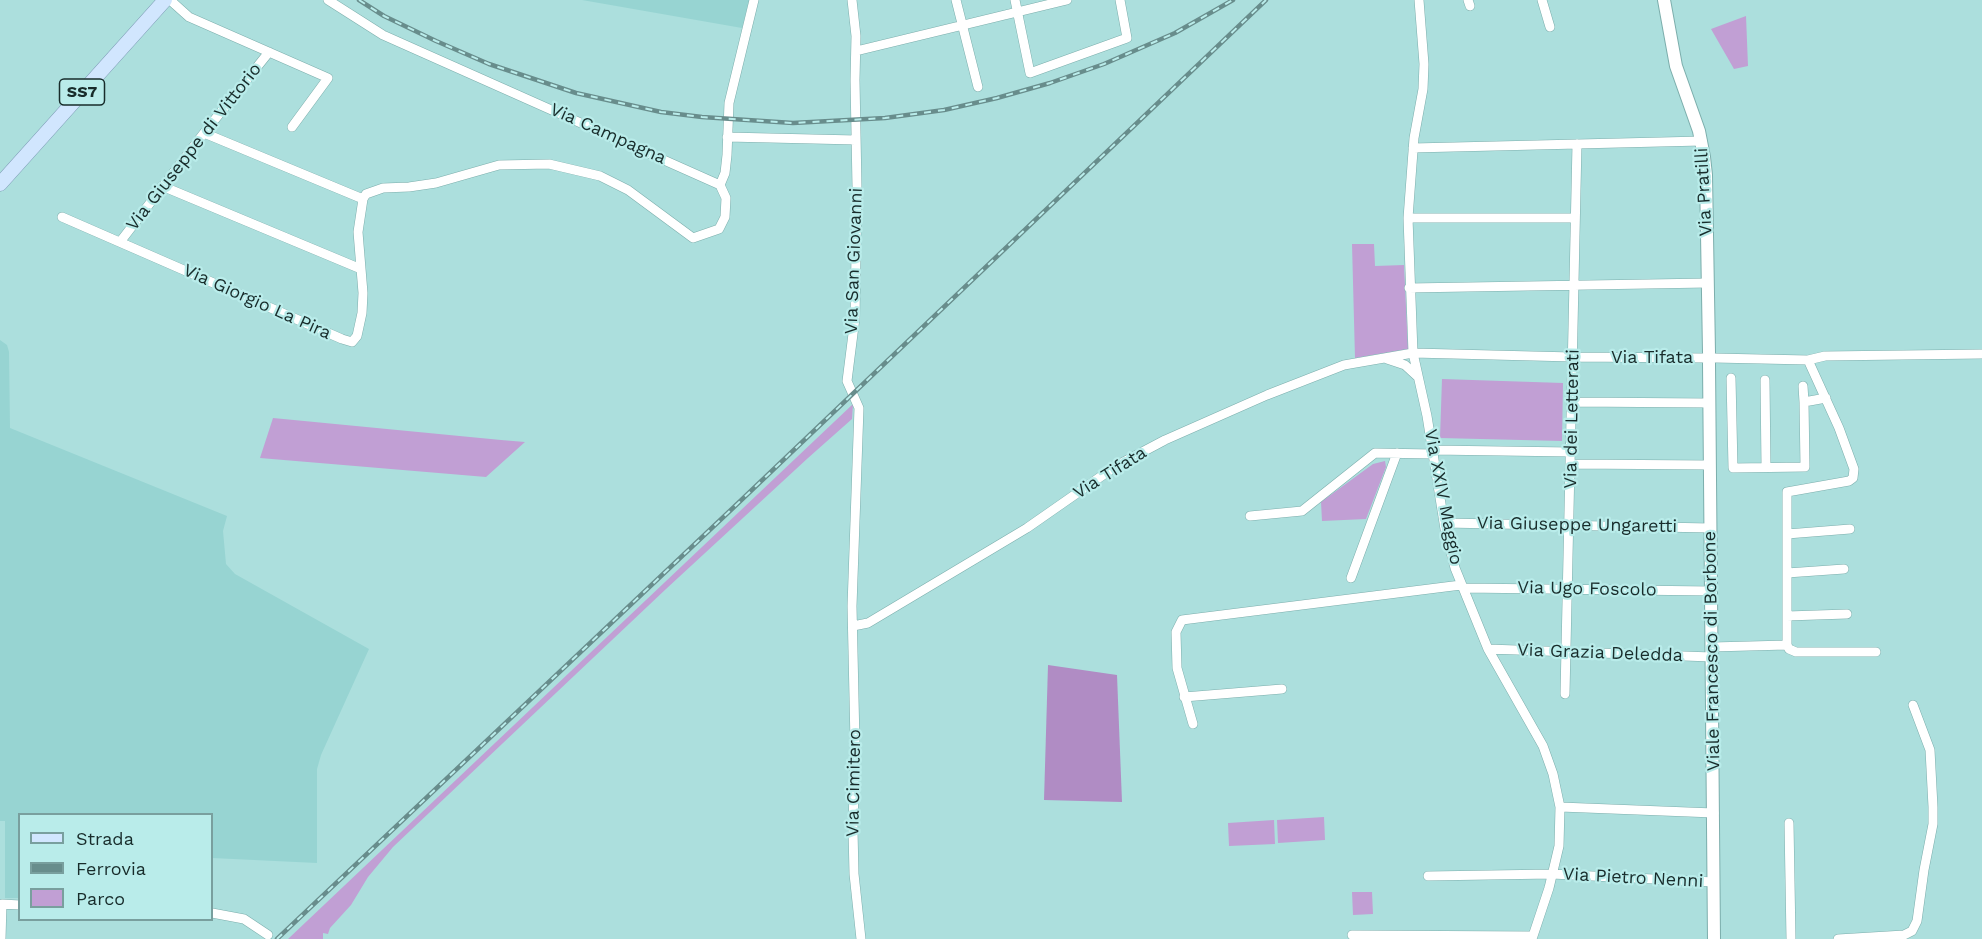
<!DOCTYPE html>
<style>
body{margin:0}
#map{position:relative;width:1982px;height:939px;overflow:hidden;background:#acdfdd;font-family:"Work Sans",sans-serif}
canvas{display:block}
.legend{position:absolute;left:18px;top:813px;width:195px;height:108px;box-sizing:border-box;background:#b9ecea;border:2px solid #799f9e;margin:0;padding:8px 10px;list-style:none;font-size:18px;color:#182c2b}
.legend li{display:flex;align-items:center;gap:12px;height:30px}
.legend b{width:30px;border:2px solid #799f9e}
</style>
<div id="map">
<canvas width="1982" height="939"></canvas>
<ul class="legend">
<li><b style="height:8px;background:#d1e6fe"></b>Strada</li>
<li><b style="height:8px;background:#688d8c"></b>Ferrovia</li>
<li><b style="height:16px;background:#c19fd4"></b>Parco</li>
</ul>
</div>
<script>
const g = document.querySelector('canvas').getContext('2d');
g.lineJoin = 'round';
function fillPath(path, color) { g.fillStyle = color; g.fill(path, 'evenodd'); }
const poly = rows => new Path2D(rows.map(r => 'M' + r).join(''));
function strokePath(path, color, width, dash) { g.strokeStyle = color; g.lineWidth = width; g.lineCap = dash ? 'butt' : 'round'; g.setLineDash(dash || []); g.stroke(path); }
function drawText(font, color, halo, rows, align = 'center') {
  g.font = font + ' "Work Sans",sans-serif'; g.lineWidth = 4.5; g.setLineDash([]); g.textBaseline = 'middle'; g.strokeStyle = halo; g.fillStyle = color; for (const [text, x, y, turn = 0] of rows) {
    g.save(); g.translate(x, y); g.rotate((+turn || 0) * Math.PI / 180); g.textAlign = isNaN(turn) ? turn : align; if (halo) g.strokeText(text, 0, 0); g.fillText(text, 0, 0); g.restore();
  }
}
fillPath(poly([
 [582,0,749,0,742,28],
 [0,340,7,345,9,352,10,428,227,516,223,531,226,564,235,574,369,649,321,755,317,769,317,863,212,858,212,814,20,814,19,898,5,898,5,821,0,821]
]), '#97d4d2');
fillPath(poly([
 [1746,16,1748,66,1734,69,1711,29],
 [1352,244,1374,244,1375,266,1404,265,1408,349,1355,358],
 [1442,379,1563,383,1562,441,1440,438],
 [853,404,852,419,808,458,666,589,393,847,368,877,351,905,330,928,328,934,323,933,323,939,288,939],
 [273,418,501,440,525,442,486,477,260,458],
 [1385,461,1386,467,1366,519,1322,521,1321,502,1373,464],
 [1324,817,1325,840,1278,843,1277,820],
 [1274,820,1275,844,1229,846,1228,823],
 [1352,892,1372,892,1373,914,1353,915]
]), '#c19fd4');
fillPath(poly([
 [1048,665,1117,675,1122,802,1044,800]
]), '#b08cc4');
const street = poly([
 [170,0,189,17,328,78,292,127],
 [328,0,383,35,720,185,725,173,727,155,729,103,754,0],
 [852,0,856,36,855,80,857,187,855,318,847,381,859,408,852,606,855,743,853,830,854,874,861,939],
 [956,0,978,87],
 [1015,0,1030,73,1127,38,1120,0],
 [1419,0,1424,64,1423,89,1414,138,1408,218,1413,353,1427,416,1445,529,1455,568,1488,649,1543,746,1553,774,1560,807,1559,846,1549,888,1532,939],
 [1468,0,1470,6],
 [1542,0,1550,27],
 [856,51,1067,0],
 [204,133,363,199],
 [727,137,856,140],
 [1413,148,1702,141],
 [162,186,361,269],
 [363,199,366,194,383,188,409,187,436,183,499,165,549,164,600,176,628,190,693,238,719,229,725,217,726,198,720,185],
 [62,217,342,339,352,342,357,336,362,313,363,293,358,232,363,199],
 [1408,218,1575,218],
 [120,242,204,133,269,52],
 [1409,288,1708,283],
 [1714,358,1808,360,1825,356,1982,354],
 [1387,359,1405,365,1418,377],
 [1731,378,1733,468,1805,467,1804,402,1826,398],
 [1765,380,1766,467],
 [1803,386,1804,402],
 [1572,402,1709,403],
 [1433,450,1571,452],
 [1571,464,1710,465],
 [1250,516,1302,511,1375,453,1433,454],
 [1444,523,1711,528],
 [1787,534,1850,529],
 [1787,573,1844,569],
 [1351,578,1397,453],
 [1463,588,1711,591],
 [1787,616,1847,614],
 [853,626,868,623,1027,528,1116,466,1165,440,1267,395,1344,365,1413,353,1573,357,1704,358],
 [1787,645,1789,649,1796,652,1876,652],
 [1712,647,1787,645,1787,492,1849,481,1853,478,1854,469,1839,428,1808,360],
 [1488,649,1712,657],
 [1565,694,1577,144],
 [1184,697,1282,689],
 [1193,724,1177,668,1176,632,1182,620,1461,585],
 [1560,807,1714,813],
 [1789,823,1791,939],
 [1428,876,1552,874,1714,882],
 [212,913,244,919,268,935],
 [1352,935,1533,936],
 [1,939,2,904,20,905],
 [1838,939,1904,935,1912,931,1917,921,1924,870,1933,824,1933,807,1930,750,1913,705]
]);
const secondary = poly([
 [1664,0,1676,66,1699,131,1704,157,1706,175,1709,353],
 [1709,363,1714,939]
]);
const primary = poly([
 [0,184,165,0]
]);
strokePath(street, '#7caeac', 10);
strokePath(secondary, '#7caeac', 14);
strokePath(primary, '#7d9ab4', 15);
strokePath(street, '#fff', 9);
strokePath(secondary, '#fff', 12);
strokePath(primary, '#d1e6fe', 14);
const rail = poly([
 [359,0,384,16,436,41,489,64,576,93,661,112,702,117,793,123,885,118,944,110,997,98,1050,83,1104,64,1175,33,1233,0],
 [277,939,734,507,1266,0]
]);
strokePath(rail, '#688d8c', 4.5);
strokePath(rail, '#b9ecea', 2, [7]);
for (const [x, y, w] of [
 [82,92,45]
]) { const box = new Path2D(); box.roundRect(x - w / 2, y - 13, w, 26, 4.5); g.fillStyle = '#b9ecea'; g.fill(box); strokePath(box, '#182c2b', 1.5); }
drawText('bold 16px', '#182c2b', null, [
 ["SS7",82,92]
]);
drawText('18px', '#182c2b', '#b9ecea', [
 ["Via Campagna",608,134,24],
 ["Via Giuseppe di Vittorio",194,147,-52],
 ["Via Pratilli",1704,192,-93],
 ["Via San Giovanni",854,261,-88],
 ["Via Giorgio La Pira",257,302,24],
 ["Via Tifata",1652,358],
 ["Via dei Letterati",1572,419,-89],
 ["Via Tifata",1110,473,-32],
 ["Via XXIV Maggio",1443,497,79],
 ["Via Giuseppe Ungaretti",1577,525,1],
 ["Via Ugo Foscolo",1587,589,1],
 ["Viale Francesco di Borbone",1712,651,-91],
 ["Via Grazia Deledda",1600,653,2],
 ["Via Cimitero",854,783,-89],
 ["Via Pietro Nenni",1633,878,3]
]);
</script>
